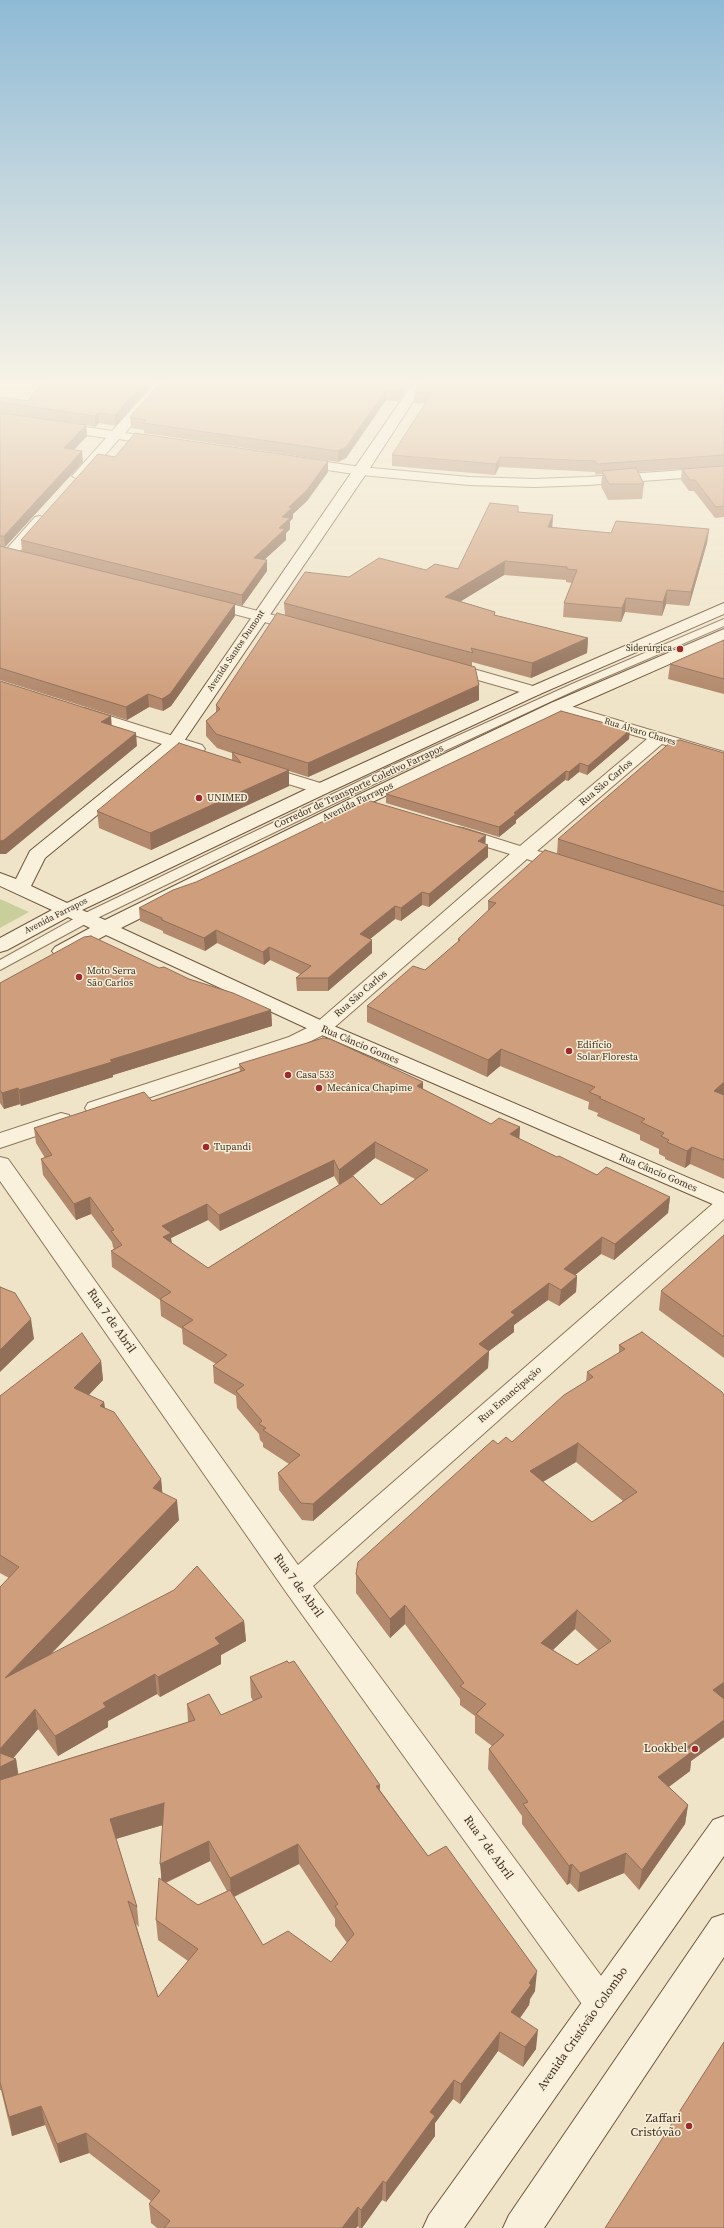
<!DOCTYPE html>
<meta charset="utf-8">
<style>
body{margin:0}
canvas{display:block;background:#f0e4c8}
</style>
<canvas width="724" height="2228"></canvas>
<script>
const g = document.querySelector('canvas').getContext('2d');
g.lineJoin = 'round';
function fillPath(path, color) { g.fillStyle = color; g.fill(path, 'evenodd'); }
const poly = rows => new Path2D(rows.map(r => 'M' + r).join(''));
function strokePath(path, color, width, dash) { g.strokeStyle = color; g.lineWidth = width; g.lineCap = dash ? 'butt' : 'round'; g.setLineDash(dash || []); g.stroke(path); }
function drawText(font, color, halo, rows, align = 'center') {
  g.font = font + ' "Source Serif 4",serif'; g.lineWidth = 3; g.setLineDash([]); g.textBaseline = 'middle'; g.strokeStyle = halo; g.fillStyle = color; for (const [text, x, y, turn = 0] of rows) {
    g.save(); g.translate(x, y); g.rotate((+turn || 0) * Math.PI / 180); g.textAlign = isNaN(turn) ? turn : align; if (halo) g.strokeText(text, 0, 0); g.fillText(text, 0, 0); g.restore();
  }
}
fillPath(poly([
 [0,899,29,912,0,928]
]), '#c9cf9b');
const lane = poly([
 [724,619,724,626,580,688,399,772,89,922,0,970,0,960,79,916,391,766,572,684,724,619]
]);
const street = poly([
 [155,383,168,383,125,433,167,439,168,442,167,445,162,446,119,439,84,479,79,480,72,476,106,438,0,422,0,414,112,431,155,383],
 [299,458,361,467,469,477,534,479,588,477,724,467,724,475,588,485,534,487,469,485,361,475,294,465,292,462,299,458],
 [40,516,47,520,45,523,14,558,4,558,2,555,4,552,35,517,40,516],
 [205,597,307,624,310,627,307,630,302,632,200,605,197,602,200,599,205,597],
 [449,662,540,688,542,691,540,694,534,696,443,670,441,667,443,664,449,662],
 [557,702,724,752,724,762,662,744,537,851,542,852,544,856,542,860,535,862,527,859,329,1032,303,1045,104,1113,96,1115,88,1113,85,1108,88,1103,289,1037,315,1024,510,854,451,836,448,832,451,828,457,827,463,828,520,846,647,739,551,711,549,707,551,703,557,702],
 [84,708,202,745,205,749,202,753,190,753,78,717,76,713,78,709,84,708],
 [261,765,327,785,330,789,327,793,321,794,255,774,252,770,255,766,261,765],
 [61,1113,69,1115,72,1120,69,1125,0,1148,0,1133,61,1113],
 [0,1157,8,1159,298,1565,716,1201,724,1199,724,1219,313,1586,613,1992,618,2003,613,2014,601,2019,589,2014,286,1592,0,1181,0,1157]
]);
const secondary = poly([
 [413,383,425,383,368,471,180,747,45,858,31,886,67,903,315,785,528,688,724,603,724,614,540,694,327,793,82,910,105,920,352,798,551,703,724,629,724,640,563,711,364,806,121,928,329,1024,724,1193,724,1209,315,1032,106,935,69,955,62,957,55,955,52,951,55,947,90,928,68,917,7,950,0,952,0,938,52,910,0,886,0,873,16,879,30,851,168,739,413,383],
 [724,1816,724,1856,464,2228,423,2228,429,2215,713,1820,724,1816],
 [724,1914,724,1957,544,2228,503,2228,509,2215,712,1918,724,1914]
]);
strokePath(lane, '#8d765c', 2);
strokePath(street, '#8d765c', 2);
strokePath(secondary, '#6f573f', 2);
fillPath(lane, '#faf1dc');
fillPath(street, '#faf1dc');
fillPath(secondary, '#faf1dc');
fillPath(poly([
 [153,383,116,426,99,423,95,427,86,425,87,436,74,450,83,462,5,547,22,551,21,540,115,457,328,461,328,472,307,501,293,514,293,518,290,521,290,529,286,533,286,540,264,560,267,571,242,606,235,604,235,616,171,706,163,711,149,707,127,720,0,680,0,413,59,421,0,413,0,397,28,401],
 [160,383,411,383,398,401,386,400,346,458,338,462,144,433,144,430,131,428,130,417],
 [680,383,724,383,724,386],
 [724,387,724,466,638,472,644,484,642,499,608,500,601,486,602,474,596,475,595,472,499,467,495,475,392,466,392,455,425,404,414,403,414,392],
 [724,466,724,517,715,518,694,491,689,491,681,480,682,469],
 [518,512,553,515,552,528,611,533,709,529,707,543,689,606,666,604,662,616,625,612,621,622,563,617,564,603,572,583,566,582,566,580,504,575,460,601,495,612,495,615,588,638,587,653,531,678,472,662,472,666,479,685,479,700,308,777,289,771,289,786,151,850,99,828,97,811,232,760,232,753,217,748,206,736,206,721,216,712,216,705,285,615,284,603,349,577,426,570,458,569],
 [724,640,724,694,668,679,670,664],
 [629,739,587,775,579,772,568,781,565,780,516,820,516,823,499,837,386,803,386,794],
 [724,753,724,1179,690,1164,685,1168,665,1159,665,1157,659,1154,659,1149,640,1140,640,1135,597,1116,598,1113,588,1109,589,1102,500,1066,487,1077,367,1022,367,1006,425,970,458,942,458,939,488,912,488,901,557,854,558,839],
 [485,844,488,845,488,857,429,907,422,905,401,921,395,919,370,939,372,953,328,991,297,991,296,978,300,974,270,960,264,965,217,943,205,951,163,933,163,931,140,921,139,908],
 [159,968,271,1010,272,1026,113,1075,113,1077,21,1106,20,1104,4,1109,0,1103,0,983],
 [239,1064,423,1089,491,1124,520,1127,519,1139,557,1157,597,1175,670,1197,668,1213,614,1260,601,1254,575,1275,577,1276,576,1292,559,1306,548,1300,514,1325,514,1332,489,1351,488,1368,313,1521,302,1520,279,1490,278,1473,289,1464,263,1447,263,1443,260,1440,259,1434,237,1408,236,1396,214,1383,213,1366,216,1364,183,1344,182,1329,161,1316,160,1300,112,1267,111,1251,114,1249,113,1247,112,1242,91,1214,76,1220,43,1175,41,1159,45,1158,36,1143,34,1128,152,1101,240,1071],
 [375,1158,415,1179,381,1205,353,1176],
 [334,1176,339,1185,208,1268,172,1243,171,1238,208,1220,220,1231],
 [724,1235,724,1358,659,1310,661,1291],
 [642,1332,724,1699,724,1737,691,1761,690,1771,669,1787,688,1805,685,1824,639,1890,624,1873,578,1892,570,1883,567,1885,522,1824,522,1816,488,1769,489,1749,492,1746,475,1733,475,1716,460,1705,460,1699,405,1624,390,1638,356,1593,356,1574,498,1444,512,1442,586,1382,587,1372,619,1353,619,1345],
 [576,1462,623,1501,592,1522,543,1482],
 [575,1629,598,1650,577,1665,553,1650],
 [101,1361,103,1380,89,1395,104,1402,105,1408,161,1479,162,1493,179,1520,50,1655,244,1621,246,1641,221,1655,221,1664,160,1697,157,1694,108,1721,108,1727,58,1756,38,1729,13,1758,16,1759,18,1774,188,1722,187,1704,221,1715,253,1701,251,1697,250,1677,380,1790,428,1856,535,1991,530,1999,529,2005,520,2018,536,2049,523,2067,498,2051,460,2104,453,2099,435,2123,435,2136,386,2202,382,2200,362,2228,359,2228,358,2226,356,2228,157,2228,151,2223,149,2204,151,2201,89,2153,60,2163,45,2125,12,2136,1,2090,0,2090,0,1587,9,1578,0,1573,0,1396],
 [163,1825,161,1880,156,1920,158,1940,188,1961,158,1997,136,1924,139,1927,137,1907,116,1838],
 [210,1861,227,1891,198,1905,166,1883],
 [299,1864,335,1919,335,1926,347,1943,331,1962,263,1945,234,1897]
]), '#b2896c');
fillPath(poly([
 [143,383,153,383,116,426,115,415],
 [404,383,411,383,398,401,399,391],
 [386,390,386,400,346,458,338,462,338,451],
 [98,413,99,423,95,427,95,416],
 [86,425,87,436,65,459,64,448],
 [82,451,83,462,5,547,4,536],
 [500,457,499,467,495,475,496,464],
 [328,461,328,472,307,501,293,514,293,518,290,521,290,529,286,533,286,540,254,569,254,558,279,528,282,517,289,507],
 [553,515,552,529,548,527],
 [709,529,707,543,689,606,691,592],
 [267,560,267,571,242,606,242,595],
 [505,561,504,575,445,611,445,597],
 [667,590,666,604,662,616,663,602],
 [626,598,625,612,621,622,622,608],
 [235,604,235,616,171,706,163,711,162,699],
 [588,638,587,653,531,678,532,663],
 [479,685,479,700,308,777,308,763],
 [148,694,149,707,127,720,126,707],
 [111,716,112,729,101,722],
 [630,730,629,739,587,775,588,766],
 [136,733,137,746,6,854,0,854,0,841],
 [580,763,579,772,568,781,569,772],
 [289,770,289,786,151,850,150,833],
 [566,771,565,780,516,820,516,823,499,837,499,827,514,813],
 [486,835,485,848,488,845,488,857,429,907,429,894,478,841],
 [422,892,422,905,401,921,401,908],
 [395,906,395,919,360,947,360,934],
 [216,930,217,943,205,951,204,938],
 [372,940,372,953,328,991,328,978],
 [269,947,270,960,264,965,263,952],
 [271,1010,272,1026,113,1075,113,1077,21,1106,19,1090,110,1060],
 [501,1049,500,1066,487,1077,488,1060],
 [423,1082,423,1098,417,1086],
 [724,1082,724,1097,714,1091],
 [18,1088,20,1104,4,1109,2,1093],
 [520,1127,519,1143,510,1134],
 [375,1142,375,1158,339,1186,339,1170],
 [692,1147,690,1164,685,1168,687,1151],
 [334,1160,334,1176,220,1231,219,1215],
 [90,1197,91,1214,76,1220,74,1204],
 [670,1197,668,1213,614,1260,615,1244],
 [207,1204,208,1220,171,1238,172,1250,164,1254,162,1226],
 [602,1237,601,1254,563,1285,564,1269],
 [577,1276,576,1292,559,1306,561,1290],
 [549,1283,548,1300,514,1325,514,1332,489,1351,488,1368,313,1521,313,1504,511,1312],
 [31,1319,34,1339,0,1372,0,1350],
 [101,1361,103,1380,76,1408,74,1388],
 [104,1402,106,1421,100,1406],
 [578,1443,576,1462,529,1490,530,1471],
 [161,1479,163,1499,153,1488],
 [177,1500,179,1520,8,1699,5,1678],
 [405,1605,405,1624,390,1638,390,1619],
 [577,1610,575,1629,540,1662,541,1643],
 [244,1621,246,1641,221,1655,221,1664,160,1697,158,1677,215,1638],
 [155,1674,157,1694,108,1721,108,1727,58,1756,55,1736,103,1703],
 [724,1682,724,1699,713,1690],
 [35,1709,38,1729,10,1762,16,1759,19,1779,0,1789,0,1749],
 [724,1720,724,1737,691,1761,690,1771,656,1796,658,1777,687,1747],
 [380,1785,379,1805,376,1786],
 [164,1803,166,1824,113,1840,110,1819],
 [688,1805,685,1824,639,1890,642,1870],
 [209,1841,210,1861,162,1884,160,1864],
 [298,1844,299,1864,231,1898,230,1878],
 [626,1853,624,1873,578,1892,580,1873],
 [572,1864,570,1883,567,1885,569,1866],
 [537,1971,535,1991,530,1999,529,2005,510,2032,511,2012,529,1983],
 [538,2030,536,2049,523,2067,525,2047],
 [500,2032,498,2051,460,2104,461,2084],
 [454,2080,453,2099,435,2123,435,2136,386,2202,386,2183,430,2112],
 [41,2106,45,2125,12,2136,9,2117],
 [86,2133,89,2153,60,2163,57,2144],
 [383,2181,382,2200,362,2228,361,2228,361,2210],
 [358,2207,358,2226,356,2228,342,2228]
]), '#916f58');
const building = poly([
 [44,383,143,383,115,415,98,413,95,416,0,402,0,397,28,401,38,388,44,383],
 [160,383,404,383,399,391,386,390,346,447,338,451,143,423,146,420,130,417,160,383],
 [420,383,675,383,724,387,724,455,597,464,595,461,500,457,496,464,392,455,431,394,414,392,420,383],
 [0,413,86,425,64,448,82,451,4,536,0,536,0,413],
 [135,433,328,461,307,490,289,507,292,508,282,517,290,518,279,528,285,529,254,558,267,560,242,595,21,540,98,454,115,457,135,433],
 [724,466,724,506,716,507,695,480,690,480,682,469,724,466],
 [636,468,644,484,609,484,602,471,636,468],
 [490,503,518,506,518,512,553,515,548,527,611,533,616,521,709,529,691,592,667,590,663,602,626,598,622,608,564,603,577,570,567,569,567,567,505,561,445,597,495,612,494,615,588,638,532,663,471,648,473,653,284,603,305,572,349,577,379,558,426,570,435,564,458,569,490,503],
 [0,546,235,604,170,694,162,699,148,694,126,707,0,668,0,546],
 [277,613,475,667,479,685,308,763,216,734,206,721,220,709,216,705,277,613],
 [724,640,724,679,670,664,724,640],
 [0,681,111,716,101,722,136,733,4,840,0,841,0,681],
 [561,711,630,730,588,766,580,763,569,772,566,771,514,813,516,814,499,827,386,794,561,711],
 [680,740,724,753,724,892,558,839,672,741,680,740],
 [179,743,241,763,232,752,289,770,150,833,97,811,179,743],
 [367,800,486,835,478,841,488,845,429,894,422,892,401,908,395,906,360,934,372,940,328,978,296,978,311,966,269,947,263,952,216,930,204,938,162,920,162,918,139,908,173,890,196,882,256,854,367,800],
 [545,850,724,906,724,1082,714,1091,724,1095,724,1160,692,1147,687,1151,667,1142,669,1140,661,1136,664,1133,641,1122,645,1119,599,1098,601,1097,589,1092,595,1087,501,1049,488,1060,367,1006,413,966,425,970,460,940,458,939,496,903,488,901,545,850],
 [91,936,159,968,164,967,189,979,233,993,271,1010,110,1060,112,1062,19,1090,18,1088,2,1093,0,1090,0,983,84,937,91,936],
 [323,1038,330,1039,423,1082,417,1086,491,1124,499,1118,520,1127,510,1134,557,1157,559,1156,597,1175,606,1167,670,1197,615,1244,602,1237,564,1269,577,1276,561,1290,549,1283,511,1312,515,1315,479,1344,489,1351,313,1504,301,1503,278,1473,300,1455,263,1430,266,1428,259,1424,262,1421,236,1391,244,1385,213,1366,227,1355,182,1327,193,1320,160,1299,171,1292,111,1251,122,1245,111,1231,114,1230,90,1197,74,1204,41,1159,52,1155,34,1128,144,1092,152,1101,245,1070,239,1064,323,1038],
 [375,1142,428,1170,381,1205,353,1176,208,1268,163,1237,171,1233,162,1226,207,1204,219,1215,334,1160,339,1170,375,1142],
 [724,1235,724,1337,661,1291,724,1235],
 [0,1287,15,1293,31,1319,0,1350,0,1287],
 [642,1332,722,1392,724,1395,724,1682,713,1690,724,1699,724,1720,687,1747,693,1751,658,1777,688,1805,642,1870,626,1853,580,1873,572,1864,569,1866,523,1804,528,1802,489,1749,504,1735,476,1714,486,1704,460,1686,464,1683,405,1605,390,1619,356,1574,358,1562,493,1440,498,1444,506,1437,512,1442,564,1395,593,1377,587,1372,625,1349,619,1345,642,1332],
 [578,1443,637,1492,592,1522,530,1471,578,1443],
 [577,1610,611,1641,577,1665,541,1643,577,1610],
 [82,1333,101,1361,74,1388,104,1402,100,1406,114,1412,161,1479,153,1488,177,1500,5,1678,174,1590,197,1566,244,1621,215,1638,220,1644,158,1677,155,1674,103,1703,106,1707,55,1736,35,1709,0,1749,0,1587,19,1567,0,1555,0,1396,82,1333],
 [287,1661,289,1663,294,1661,380,1785,376,1786,428,1856,446,1846,537,1971,529,1983,531,1985,511,2012,538,2030,525,2047,500,2032,461,2084,454,2080,430,2112,435,2116,386,2183,383,2181,361,2210,358,2207,342,2228,164,2228,170,2221,149,2204,160,2191,86,2133,57,2144,41,2106,9,2117,0,2082,0,1780,195,1720,187,1704,209,1694,221,1715,262,1697,250,1677,287,1661],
 [164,1803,160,1864,209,1841,230,1878,298,1844,338,1904,335,1906,354,1934,331,1962,288,1931,263,1945,230,1890,198,1905,159,1878,156,1920,198,1949,158,1997,128,1901,137,1907,110,1819,164,1803],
 [0,1753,16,1759,0,1767,0,1753],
 [724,2042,724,2228,605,2228,724,2042]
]);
fillPath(building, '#cf9f7d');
strokePath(building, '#916f58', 1);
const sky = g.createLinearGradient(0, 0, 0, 695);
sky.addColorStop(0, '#8fbad6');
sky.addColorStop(0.55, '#f8f3e6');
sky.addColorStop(1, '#f8f3e600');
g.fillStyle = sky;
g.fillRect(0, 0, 724, 695);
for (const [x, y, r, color] of [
 [680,649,4,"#9e2a2b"],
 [199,798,4,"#9e2a2b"],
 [79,977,4,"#9e2a2b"],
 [569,1051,4,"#9e2a2b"],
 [288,1075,4,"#9e2a2b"],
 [319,1088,4,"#9e2a2b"],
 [206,1147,4,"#9e2a2b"],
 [695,1749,4,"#9e2a2b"],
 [689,2126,4,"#9e2a2b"]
]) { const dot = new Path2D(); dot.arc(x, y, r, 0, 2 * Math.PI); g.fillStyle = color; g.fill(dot); strokePath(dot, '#f7eed8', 1.5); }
drawText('9px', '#3d2e20', '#f7eed8', [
 ["Siderúrgica",672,649]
], 'right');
drawText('9px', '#3d2e20', '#f7eed8', [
 ["Avenida Santos Dumont",236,651,-56],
 ["Rua Álvaro Chaves",640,732,17],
 ["Avenida Farrapos",56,916,-27]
]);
drawText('10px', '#3d2e20', '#f7eed8', [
 ["Rua São Carlos",606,783,-40],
 ["Corredor de Transporte Coletivo Farrapos",359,787,-25],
 ["Avenida Farrapos",358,802,-26],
 ["Rua São Carlos",361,994,-41],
 ["Rua Câncio Gomes",360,1045,23],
 ["Rua Câncio Gomes",658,1173,23],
 ["Rua Emancipação",510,1395,-41]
]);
drawText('10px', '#3d2e20', '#f7eed8', [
 ["UNIMED",207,798],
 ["Moto Serra",87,971],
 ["São Carlos",87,983],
 ["Edifício",577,1045],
 ["Solar Floresta",577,1057],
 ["Casa 533",296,1075],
 ["Mecânica Chapime",327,1088],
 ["Tupandi",214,1147]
], 'left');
drawText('12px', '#3d2e20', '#f7eed8', [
 ["Rua 7 de Abril",111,1321,55],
 ["Rua 7 de Abril",298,1586,54],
 ["Rua 7 de Abril",488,1848,54],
 ["Avenida Cristóvão Colombo",583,2029,-55]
]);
drawText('12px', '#3d2e20', '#f7eed8', [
 ["Lookbel",687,1749],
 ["Zaffari",681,2119],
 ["Cristóvão",681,2133]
], 'right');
</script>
